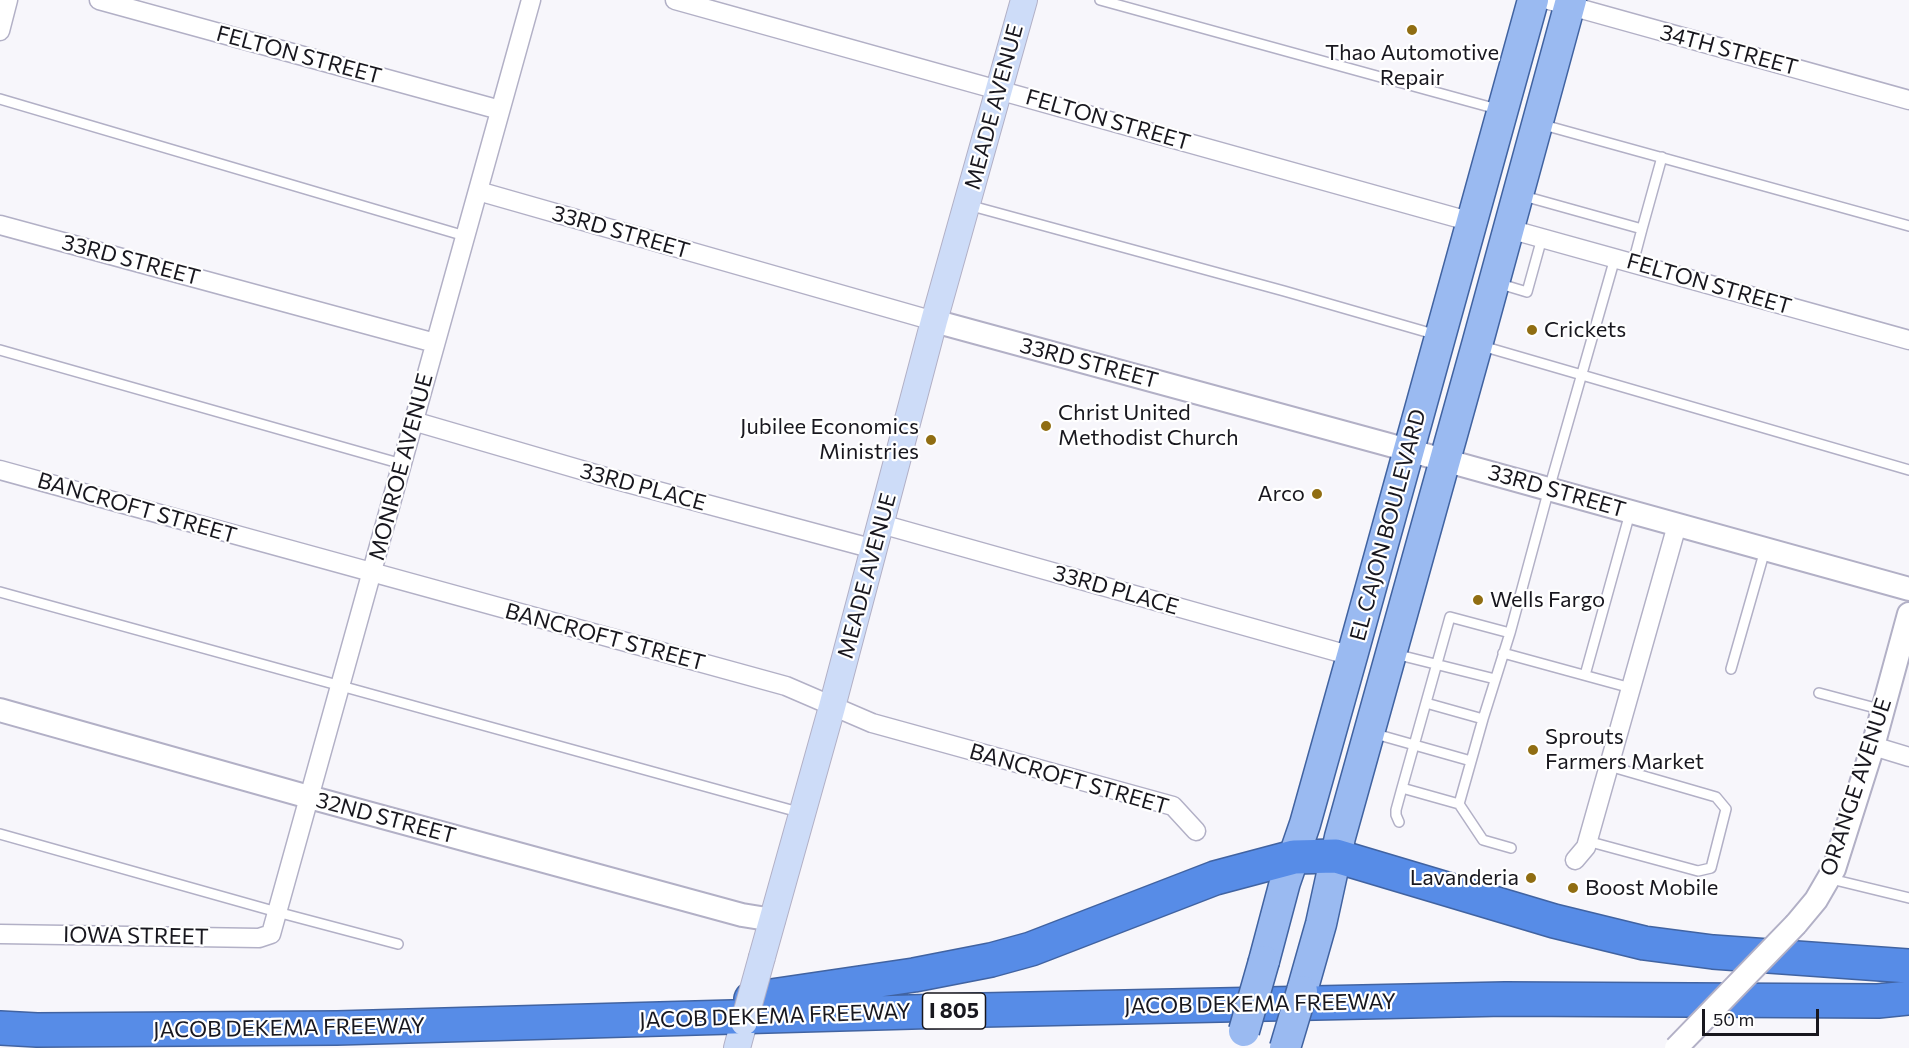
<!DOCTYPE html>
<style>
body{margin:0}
#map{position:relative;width:1909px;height:1048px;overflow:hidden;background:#f7f6fb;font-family:Commissioner,sans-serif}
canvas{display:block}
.scale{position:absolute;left:1702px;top:1009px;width:117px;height:27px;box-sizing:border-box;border:3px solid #18171e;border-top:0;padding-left:8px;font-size:18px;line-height:21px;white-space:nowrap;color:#18171e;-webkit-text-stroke:4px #fff;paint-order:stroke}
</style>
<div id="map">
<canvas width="1909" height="1048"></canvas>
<div class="scale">50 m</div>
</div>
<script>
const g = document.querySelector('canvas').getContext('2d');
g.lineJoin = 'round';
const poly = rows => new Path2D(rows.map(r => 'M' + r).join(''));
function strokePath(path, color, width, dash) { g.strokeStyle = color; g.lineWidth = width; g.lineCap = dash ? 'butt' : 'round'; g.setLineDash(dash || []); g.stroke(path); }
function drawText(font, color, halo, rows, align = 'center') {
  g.font = font + ' Commissioner,sans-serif'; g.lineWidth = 4.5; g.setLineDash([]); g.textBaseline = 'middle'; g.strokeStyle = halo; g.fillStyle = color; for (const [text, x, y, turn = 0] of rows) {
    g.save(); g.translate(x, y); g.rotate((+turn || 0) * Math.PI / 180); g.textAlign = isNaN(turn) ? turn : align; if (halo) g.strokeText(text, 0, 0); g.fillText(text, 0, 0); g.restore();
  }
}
const service = poly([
 [1100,0,1497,109],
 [0,99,465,236],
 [1540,124,1909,226],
 [1520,195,1642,229,1662,157],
 [968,205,1284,291,1437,335],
 [1633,263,1642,229],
 [1497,283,1527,292,1542,238],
 [1482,346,1909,470],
 [0,350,402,464],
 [0,592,802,813],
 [1510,633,1450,617,1402,788,1459,804,1483,719,1510,633,1549,489,1615,258],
 [1503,653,1631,688],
 [1395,654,1495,679],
 [1731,669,1765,550],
 [1585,675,1630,513],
 [1819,693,1883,710],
 [1426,703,1483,719],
 [1372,733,1471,761],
 [1459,804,1483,840,1511,848],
 [1399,822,1396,815,1396,810,1402,788],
 [0,834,277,912,398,944],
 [1587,841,1698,871,1711,868,1726,809,1716,797,1609,766],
 [1831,879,1909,898]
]);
const minor = poly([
 [99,0,500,110],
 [675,0,1472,222],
 [1549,0,1909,100],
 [0,31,8,0],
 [478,191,934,321],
 [0,225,435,343],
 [1509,229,1909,340],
 [413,421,609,478,874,549],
 [0,470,786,686,872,723,1173,806,1196,831],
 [881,524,1352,656],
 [1873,746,1909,757],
 [1575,860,1586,847,1677,525],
 [0,934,259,938,271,934,531,0]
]);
const tertiary = poly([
 [934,321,1386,444,1909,589],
 [0,710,309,797,742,915,773,920],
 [1796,924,1816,900,1834,869,1873,746,1909,614]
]);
const secondary = poly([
 [762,957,832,707,934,321,1024,0],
 [737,1048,744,1022]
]);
const primary = poly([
 [1264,961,1285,882,1305,824,1352,656,1533,0],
 [1302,991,1321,924,1340,837,1477,345,1571,0]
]);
const motorway = poly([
 [751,999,914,975,991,960,1031,949,1215,878,1294,857,1336,856,1554,921,1644,943,1713,952,1909,966],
 [0,1028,37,1030,337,1028,983,1010,1505,999,1878,1001,1909,998]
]);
strokePath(service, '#b2b0c6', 12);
strokePath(minor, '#b2b0c6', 21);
strokePath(tertiary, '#b2b0c6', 26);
strokePath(secondary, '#b2b0c6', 28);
strokePath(primary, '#4163a1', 33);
strokePath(motorway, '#4163a1', 36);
strokePath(service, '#fff', 9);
strokePath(minor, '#fff', 18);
strokePath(tertiary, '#fff', 22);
strokePath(secondary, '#cddcf8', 26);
strokePath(primary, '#9abaf1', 30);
strokePath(motorway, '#578ce7', 33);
const tertiaryBridge = poly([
 [1676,1048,1796,924]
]);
const secondaryBridge = poly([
 [744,1022,762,957]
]);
const primaryBridge = poly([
 [1244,1031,1264,961],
 [1285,1048,1302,991]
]);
strokePath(tertiaryBridge, '#b2b0c6', 26, []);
strokePath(secondaryBridge, '#b2b0c6', 28, []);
strokePath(primaryBridge, '#4163a1', 33, []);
strokePath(tertiaryBridge, '#fff', 22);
strokePath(secondaryBridge, '#cddcf8', 26);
strokePath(primaryBridge, '#9abaf1', 30);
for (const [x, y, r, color] of [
 [1412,30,6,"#906d12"],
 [1532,330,6,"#906d12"],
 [1046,426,6,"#906d12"],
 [931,440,6,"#906d12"],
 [1317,494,6,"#906d12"],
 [1478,600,6,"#906d12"],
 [1533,750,6,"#906d12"],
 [1531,878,6,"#906d12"],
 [1573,888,6,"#906d12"]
]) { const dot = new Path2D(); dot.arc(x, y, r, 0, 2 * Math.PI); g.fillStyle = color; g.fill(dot); strokePath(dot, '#fff', 2); }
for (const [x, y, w] of [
 [954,1011,63]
]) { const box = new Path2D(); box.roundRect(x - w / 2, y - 18, w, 36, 4.5); g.fillStyle = '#fff'; g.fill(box); strokePath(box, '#18171e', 1.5); }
drawText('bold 21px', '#18171e', null, [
 ["I 805",954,1011]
]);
drawText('22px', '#18171e', '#fff', [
 ["34TH STREET",1729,50,15],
 ["FELTON STREET",299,55,15],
 ["MEADE AVENUE",994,107,-75],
 ["FELTON STREET",1108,120,16],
 ["33RD STREET",621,232,16],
 ["33RD STREET",131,260,15],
 ["FELTON STREET",1709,284,16],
 ["33RD STREET",1089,363,15],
 ["MONROE AVENUE",401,467,-75],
 ["33RD PLACE",643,487,15],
 ["33RD STREET",1557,491,16],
 ["BANCROFT STREET",137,508,16],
 ["EL CAJON BOULEVARD",1388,525,-75],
 ["MEADE AVENUE",867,576,-75],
 ["33RD PLACE",1116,590,16],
 ["BANCROFT STREET",605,637,15],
 ["BANCROFT STREET",1069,779,16],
 ["ORANGE AVENUE",1856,787,-72],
 ["32ND STREET",386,818,15],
 ["IOWA STREET",136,936,1],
 ["JACOB DEKEMA FREEWAY",1260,1004,-1],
 ["JACOB DEKEMA FREEWAY",775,1016,-2],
 ["JACOB DEKEMA FREEWAY",289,1028,-1]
]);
drawText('22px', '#18171e', '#fff', [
 ["Thao Automotive",1412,53,"center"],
 ["Repair",1412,78,"center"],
 ["Crickets",1544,330],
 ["Christ United",1058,413],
 ["Methodist Church",1058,438],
 ["Jubilee Economics",919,427,"right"],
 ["Ministries",919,452,"right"],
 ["Arco",1305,494,"right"],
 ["Wells Fargo",1490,600],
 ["Sprouts",1545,737],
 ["Farmers Market",1545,762],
 ["Lavanderia",1519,878,"right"],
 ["Boost Mobile",1585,888]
], 'left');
</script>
